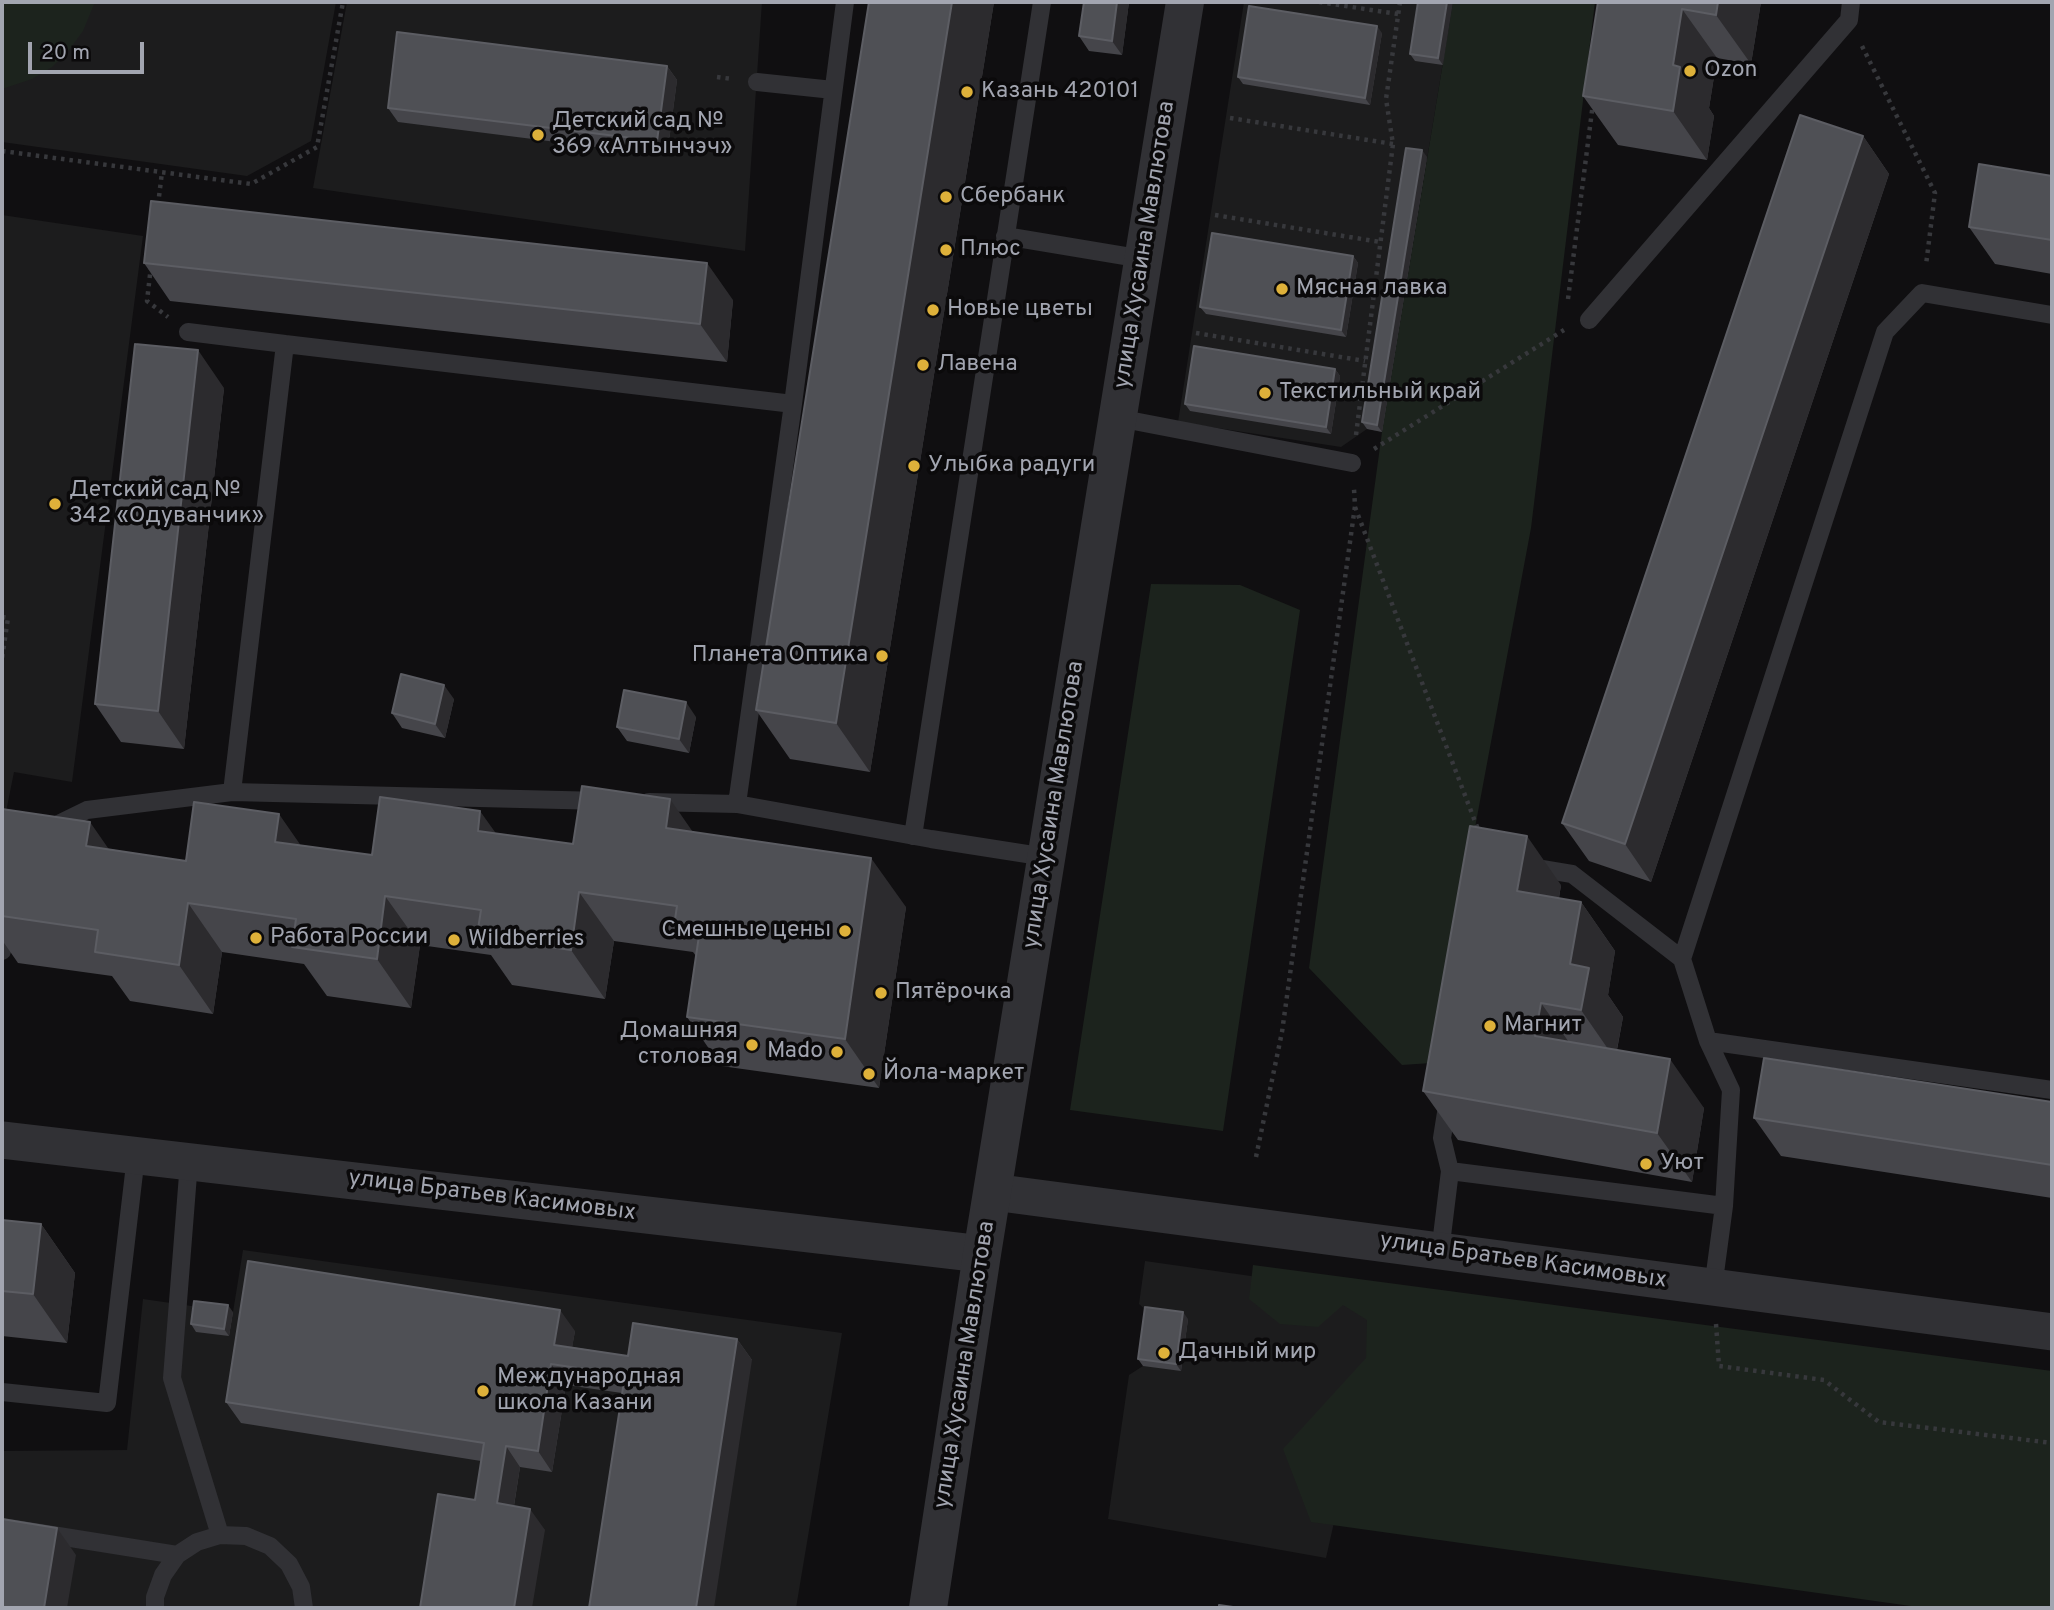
<!DOCTYPE html>
<meta charset="utf-8">
<style>
body{margin:0}
#map{position:relative;width:2054px;height:1610px;overflow:hidden;background:#100f11;font-family:Overpass,sans-serif}
canvas{display:block}
.frame{position:absolute;inset:0;border:4px solid #a2a5b0;pointer-events:none}
.scale{position:absolute;left:28px;top:42px;width:116px;height:32px;box-sizing:border-box;border:4px solid #a2a5b0;border-top:0;padding-left:9px;font-size:21px;line-height:24px;white-space:nowrap;color:#a2a5b0;-webkit-text-stroke:5px #0b0a0b;paint-order:stroke}
</style>
<div id="map">
<canvas width="2054" height="1610"></canvas>
<div class="frame"></div>
<div class="scale">20 m</div>
</div>
<script>
const g = document.querySelector('canvas').getContext('2d');
g.lineJoin = 'round';
function fillPath(path, color) { g.fillStyle = color; g.fill(path, 'evenodd'); }
const poly = rows => new Path2D(rows.map(r => 'M' + r).join(''));
function strokePath(path, color, width, dash) { g.strokeStyle = color; g.lineWidth = width; g.lineCap = dash ? 'butt' : 'round'; g.setLineDash(dash || []); g.stroke(path); }
function drawText(font, color, halo, rows, align = 'center') {
  g.font = font + ' Overpass,sans-serif'; g.lineWidth = 7; g.setLineDash([]); g.textBaseline = 'middle'; g.strokeStyle = halo; g.fillStyle = color; for (const [text, x, y, turn = 0] of rows) {
    g.save(); g.translate(x, y); g.rotate((+turn || 0) * Math.PI / 180); g.textAlign = isNaN(turn) ? turn : align; if (halo) g.strokeText(text, 0, 0); g.fillText(text, 0, 0); g.restore();
  }
}
fillPath(poly([
 [2,2,336,2,311,141,247,176,2,142],
 [347,2,762,2,745,251,313,188],
 [1244,2,1453,2,1382,432,1367,429,1341,447,1178,422],
 [2,215,143,236,72,782,14,772,2,832],
 [243,1250,842,1333,796,1608,2,1608,2,1451,127,1450,143,1299,233,1312],
 [1145,1261,1385,1295,1326,1558,1108,1519,1129,1375,1143,1366,1150,1314,1139,1304]
]), '#1c1c1d');
fillPath(poly([
 [2,2,95,2,83,31,69,50,52,67,32,79,2,89],
 [1453,2,1595,2,1531,528,1431,1063,1402,1065,1309,968,1382,432],
 [1151,584,1240,585,1300,610,1223,1131,1070,1110],
 [1253,1265,2052,1371,2052,1608,1925,1608,1311,1522,1283,1449,1366,1358,1367,1320,1343,1305,1318,1327,1280,1324,1249,1299]
]), '#1c231d');
strokePath(poly([
 [1319,2,1398,14],
 [1862,46,1935,193,1926,265],
 [717,77,732,79],
 [1230,118,1393,144],
 [2,151,251,184,317,147,343,2],
 [158,205,162,172],
 [1215,215,1380,242],
 [151,266,147,301,168,317],
 [1568,299,1593,103],
 [1196,333,1365,361],
 [1356,435,1393,144,1386,99,1400,2],
 [1374,449,1564,330],
 [1355,507,1479,832],
 [2,617,8,618,2,659],
 [1256,1157,1282,1032,1355,506,1354,489],
 [1716,1324,1719,1366,1824,1380,1879,1422,2052,1443]
]), '#37383c', 4.5, [3.5, 5]);
strokePath(poly([
 [845,2,793,404,737,804,931,839,1046,857],
 [757,82,833,90],
 [1005,236,1143,259],
 [1589,320,1849,20,1851,2],
 [188,332,285,344],
 [1118,418,1352,463],
 [603,801,232,792,285,344,793,404],
 [649,802,737,804],
 [48,829,87,810,232,792],
 [913,836,1042,2],
 [1530,867,1572,874,1682,959],
 [2,951,7,919],
 [1708,1041,2052,1090],
 [189,1162,172,1378,220,1535],
 [1450,1171,1724,1206],
 [1440,1252,1450,1171,1442,1138,1448,1100],
 [1713,1288,1724,1206,1731,1090,1708,1041,1682,959,1885,332,1922,293,2052,315],
 [2,1392,107,1403,136,1156],
 [2,1527,177,1555],
 [155,1608,155,1597,163,1575,177,1555,197,1542,220,1535,246,1536,270,1546,289,1564,301,1587,304,1608]
]), '#313135', 18);
strokePath(poly([
 [2,1140,982,1254],
 [993,1192,2052,1332]
]), '#313135', 37);
strokePath(poly([
 [928,1608,982,1254,1185,2]
]), '#313135', 38);
fillPath(poly([
 [869,2,994,2,870,772,790,759,756,710],
 [1129,2,1122,55,1089,51,1079,36],
 [1418,2,1443,65,1415,61,1410,54],
 [1598,2,1761,2,1751,64,1717,58,1709,108,1714,116,1707,160,1618,145,1583,96],
 [1382,33,1370,105,1243,84,1238,77],
 [667,66,677,80,667,156,398,122,388,108],
 [1863,136,1889,174,1651,882,1589,861,1562,823],
 [1427,157,1382,432,1367,429,1362,422],
 [2052,176,2052,274,1995,264,1969,227],
 [1353,256,1358,263,1346,337,1206,314,1200,307],
 [144,263,733,300,727,362,170,301],
 [1335,369,1340,376,1331,434,1190,411,1185,404],
 [224,388,184,749,121,742,95,704],
 [454,699,445,738,402,728,392,713],
 [696,717,689,753,627,741,617,727],
 [2,809,109,849,186,861,301,845,372,855,496,833,573,844,693,832,906,907,879,1088,721,1066,687,1017,696,956,693,952,614,941,605,999,512,985,491,955,420,945,411,1008,327,996,304,964,222,952,213,1014,130,1001,112,976,18,963,2,940],
 [1561,885,1559,898,1581,902,1615,951,1608,995,1623,1017,1617,1050,1704,1108,1692,1182,1458,1140,1423,1091],
 [2052,1102,2052,1198,1781,1156,1754,1118],
 [2,1220,41,1224,75,1273,67,1343,2,1336],
 [233,1312,229,1336,196,1332,191,1324],
 [1188,1319,1181,1371,1143,1366,1138,1359],
 [575,1331,572,1347,628,1356,737,1339,752,1360,622,1393,566,1385,552,1472,520,1467,514,1506,545,1530,475,1500,481,1461,241,1423,226,1402]
]), '#45454a');
fillPath(poly([
 [952,2,994,2,870,772,836,723],
 [1117,2,1129,2,1122,55,1112,41],
 [1447,2,1453,2,1443,65,1438,58],
 [1718,2,1761,2,1751,64,1716,15],
 [1682,9,1717,58,1709,108,1714,116,1707,160,1673,111,1673,65],
 [1377,26,1382,33,1370,105,1365,98],
 [667,66,677,80,667,156,657,141],
 [1863,136,1889,174,1651,882,1625,844],
 [1422,150,1427,157,1382,432,1377,425],
 [1353,256,1358,263,1346,337,1341,330],
 [707,263,733,300,727,362,700,324],
 [198,350,224,388,184,749,158,711],
 [1335,369,1340,376,1331,434,1326,427],
 [444,685,454,699,445,738,435,724],
 [686,702,696,717,689,753,679,739],
 [670,799,704,848,666,828],
 [480,811,515,860,478,831],
 [279,814,313,863,275,842],
 [90,822,124,871,86,846],
 [1527,836,1561,885,1552,940,1517,891],
 [871,858,906,907,879,1088,845,1039],
 [579,892,614,941,605,999,571,950],
 [385,896,420,945,411,1008,377,959],
 [1581,902,1615,951,1608,995,1623,1017,1615,1059,1581,1010,1570,964],
 [188,903,222,952,213,1014,179,965],
 [1541,1003,1576,1052,1535,1036],
 [1670,1059,1704,1108,1692,1182,1657,1133],
 [41,1224,75,1273,67,1343,33,1294],
 [228,1305,233,1312,229,1336,224,1329],
 [560,1310,575,1331,569,1366,554,1345],
 [1183,1312,1188,1319,1181,1371,1176,1364],
 [737,1339,752,1360,714,1608,696,1608],
 [551,1364,566,1385,552,1472,538,1451],
 [506,1446,520,1467,511,1524,497,1503],
 [530,1509,545,1530,532,1608,514,1608],
 [57,1528,76,1555,67,1608,44,1608]
]), '#2c2b2e');
const building = poly([
 [869,2,952,2,836,723,756,710,869,2],
 [1084,2,1117,2,1112,41,1079,36,1084,2],
 [1418,2,1447,2,1438,58,1410,54,1418,2],
 [1598,2,1718,2,1716,15,1682,9,1673,65,1680,67,1673,111,1583,96,1598,2],
 [1249,6,1377,26,1365,98,1238,77,1249,6],
 [397,32,667,66,657,141,388,108,397,32],
 [1800,115,1863,136,1625,844,1562,823,1800,115],
 [1406,148,1422,150,1377,425,1362,422,1406,148],
 [1979,164,2052,176,2052,240,1969,227,1979,164],
 [151,201,707,263,700,324,144,263,151,201],
 [1212,233,1353,256,1341,330,1200,307,1212,233],
 [135,344,198,350,158,711,95,704,135,344],
 [1194,346,1335,369,1326,427,1185,404,1194,346],
 [401,674,444,685,435,724,392,713,401,674],
 [624,690,686,702,679,739,617,727,624,690],
 [582,786,670,799,666,828,871,858,845,1039,687,1017,700,929,674,926,677,906,579,892,571,950,477,936,481,910,385,896,377,959,292,947,296,919,188,903,179,965,95,952,98,930,2,916,2,809,90,822,86,846,186,861,194,802,279,814,275,842,372,855,380,797,480,811,478,831,573,844,582,786],
 [1470,826,1527,836,1517,891,1581,902,1570,964,1589,968,1581,1010,1541,1003,1535,1036,1670,1059,1657,1133,1423,1091,1470,826],
 [1764,1058,2052,1102,2052,1165,1754,1118,1764,1058],
 [2,1220,41,1224,33,1294,2,1291,2,1220],
 [248,1261,560,1310,554,1345,628,1356,633,1323,737,1339,696,1608,589,1608,625,1375,551,1364,538,1451,506,1446,497,1503,530,1509,514,1608,420,1608,438,1494,475,1500,484,1443,226,1402,248,1261],
 [194,1301,228,1305,224,1329,191,1324,194,1301],
 [1145,1307,1183,1312,1176,1364,1138,1359,1145,1307],
 [2,1519,57,1528,44,1608,2,1608,2,1519],
 [1219,1605,1240,1608,1219,1608,1219,1605]
]);
fillPath(building, '#4f5055');
strokePath(building, '#5c5d63', 2);
for (const [x, y, r, color] of [
 [1690,71,7,"#deb13a"],
 [967,92,7,"#deb13a"],
 [538,135,7,"#deb13a"],
 [946,197,7,"#deb13a"],
 [946,250,7,"#deb13a"],
 [1282,289,7,"#deb13a"],
 [933,310,7,"#deb13a"],
 [923,365,7,"#deb13a"],
 [1265,393,7,"#deb13a"],
 [914,466,7,"#deb13a"],
 [55,504,7,"#deb13a"],
 [882,656,7,"#deb13a"],
 [845,931,7,"#deb13a"],
 [256,938,7,"#deb13a"],
 [454,940,7,"#deb13a"],
 [881,993,7,"#deb13a"],
 [1490,1026,7,"#deb13a"],
 [752,1045,7,"#deb13a"],
 [837,1052,7,"#deb13a"],
 [869,1074,7,"#deb13a"],
 [1646,1164,7,"#deb13a"],
 [1164,1353,7,"#deb13a"],
 [483,1391,7,"#deb13a"]
]) { const dot = new Path2D(); dot.arc(x, y, r, 0, 2 * Math.PI); g.fillStyle = color; g.fill(dot); strokePath(dot, '#0b0a0b', 2.5); }
drawText('23px', '#a2a5b0', '#0b0a0b', [
 ["Ozon",1704,71],
 ["Казань 420101",981,92],
 ["Детский сад №",552,122],
 ["369 «Алтынчэч»",552,148],
 ["Сбербанк",960,197],
 ["Плюс",960,250],
 ["Мясная лавка",1296,289],
 ["Новые цветы",947,310],
 ["Лавена",937,365],
 ["Текстильный край",1279,393],
 ["Улыбка радуги",928,466],
 ["Детский сад №",69,491],
 ["342 «Одуванчик»",69,517],
 ["Планета Оптика",868,656,"right"],
 ["Смешные цены",831,931,"right"],
 ["Работа России",270,938],
 ["Wildberries",468,940],
 ["Пятёрочка",895,993],
 ["Магнит",1504,1026],
 ["Домашняя",738,1032,"right"],
 ["столовая",738,1058,"right"],
 ["Mado",823,1052,"right"],
 ["Йола-маркет",883,1074],
 ["Уют",1660,1164],
 ["Дачный мир",1178,1353],
 ["Международная",497,1378],
 ["школа Казани",497,1404]
], 'left');
drawText('23px', '#a2a5b0', '#0b0a0b', [
 ["улица Хусаина Мавлютова",1146,245,-81],
 ["улица Хусаина Мавлютова",1055,805,-81],
 ["улица Братьев Касимовых",492,1197,7],
 ["улица Братьев Касимовых",1523,1262,8],
 ["улица Хусаина Мавлютова",966,1365,-81]
]);
</script>
